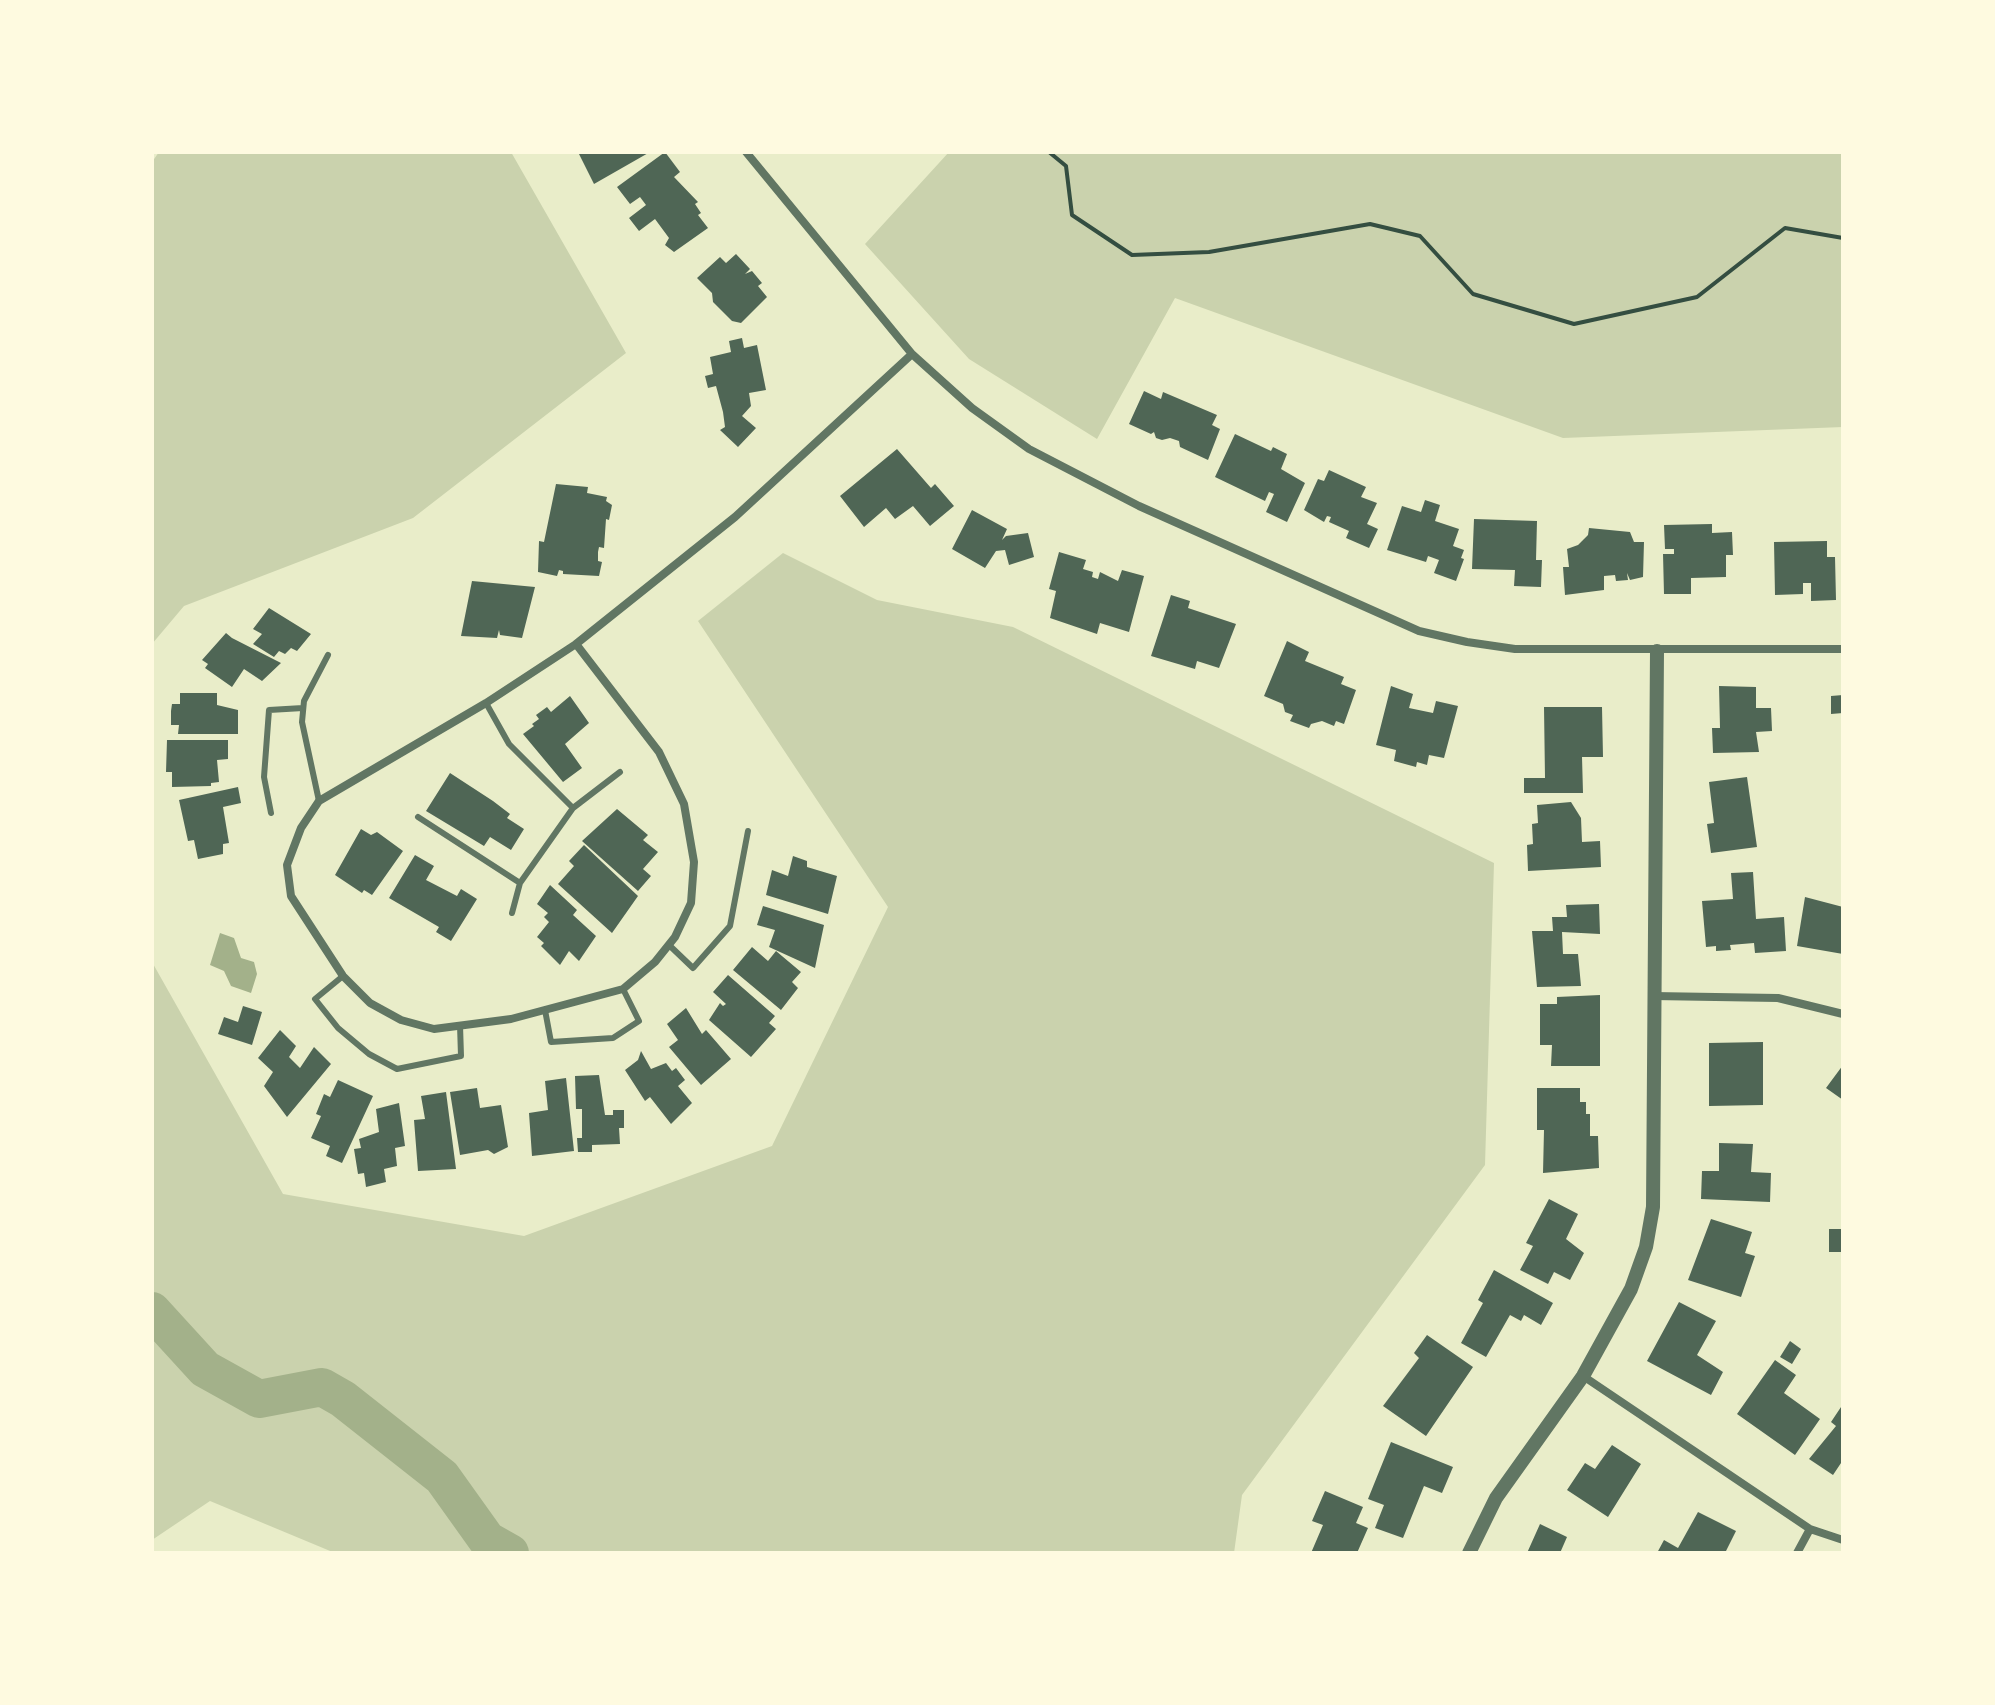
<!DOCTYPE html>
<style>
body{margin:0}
#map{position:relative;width:1995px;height:1705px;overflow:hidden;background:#e9edc9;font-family:"Sofia Sans Condensed",sans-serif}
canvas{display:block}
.frame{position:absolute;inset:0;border:154px solid #fefae0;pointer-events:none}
</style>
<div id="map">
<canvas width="1995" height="1705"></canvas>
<div class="frame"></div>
</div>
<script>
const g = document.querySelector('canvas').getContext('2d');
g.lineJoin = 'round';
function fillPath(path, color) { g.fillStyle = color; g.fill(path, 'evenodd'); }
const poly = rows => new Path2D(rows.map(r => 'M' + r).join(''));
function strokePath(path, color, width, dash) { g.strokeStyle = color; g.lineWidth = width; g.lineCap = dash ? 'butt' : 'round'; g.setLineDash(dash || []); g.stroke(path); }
fillPath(poly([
 [159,152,511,152,626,353,413,518,184,606,152,644,152,162],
 [949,152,1843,152,1843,427,1563,438,1175,298,1097,439,969,359,865,244],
 [783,553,877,600,1013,627,1494,863,1485,1165,1242,1495,1234,1553,335,1553,210,1501,152,1540,152,962,283,1194,524,1236,772,1146,888,907,698,621]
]), '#cad2ad');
fillPath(poly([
 [220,933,234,938,241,958,254,962,257,974,251,993,231,986,224,971,210,965]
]), '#a3b18a');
strokePath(poly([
 [152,1311,205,1369,259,1399,322,1387,343,1399,442,1477,487,1540,510,1553]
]), '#a3b18a', 38);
fillPath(poly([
 [578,152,650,152,594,184],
 [665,152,680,172,674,177,698,202,695,204,701,213,698,215,708,228,674,252,665,245,669,238,655,219,639,231,629,218,646,205,640,197,630,204,617,187],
 [736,254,750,269,745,274,752,271,762,283,758,286,767,297,741,323,732,321,713,302,712,293,697,278,720,257,726,263],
 [742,338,744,348,757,345,766,390,749,393,751,406,742,416,756,428,738,447,720,430,725,427,723,412,716,386,708,388,705,376,713,374,710,357,731,352,729,341],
 [1144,391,1161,399,1163,392,1217,415,1212,425,1220,429,1208,460,1180,447,1179,441,1170,438,1162,440,1156,438,1154,432,1151,434,1129,424],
 [1235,434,1271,451,1273,447,1287,454,1281,469,1305,483,1287,522,1266,512,1274,494,1269,492,1265,501,1215,477],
 [897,449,931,488,935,484,954,506,930,526,913,506,895,519,886,508,864,527,840,496],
 [1329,470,1366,487,1361,497,1377,503,1367,524,1378,529,1369,548,1346,538,1349,531,1329,522,1331,517,1327,516,1324,522,1304,510,1318,479,1324,481],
 [556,484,588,487,587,493,607,497,606,501,612,505,609,520,606,519,604,548,599,547,598,552,598,561,602,562,599,576,563,574,563,571,559,570,557,576,538,572,539,541,544,542],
 [1425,500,1440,505,1435,521,1459,529,1453,546,1464,550,1461,558,1464,559,1456,581,1434,573,1439,560,1428,556,1426,562,1387,550,1402,506,1421,512],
 [972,510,1007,529,1002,540,1006,536,1028,533,1034,557,1009,565,1005,550,996,551,985,568,952,549],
 [1474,519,1537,521,1536,560,1542,560,1541,587,1514,586,1515,570,1472,569],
 [1712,524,1712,533,1732,532,1733,555,1726,555,1726,577,1691,578,1691,594,1664,594,1663,554,1674,554,1674,549,1665,549,1664,525],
 [1589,528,1630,532,1634,542,1644,542,1643,577,1630,580,1627,573,1628,580,1616,581,1615,575,1604,576,1604,590,1565,595,1563,567,1569,567,1567,549,1578,545,1588,535],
 [1827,541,1827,557,1835,557,1836,600,1811,601,1811,583,1803,583,1803,594,1775,595,1774,542],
 [1059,552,1086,560,1083,569,1093,572,1092,577,1098,579,1100,572,1118,581,1122,570,1144,576,1129,632,1100,623,1097,634,1050,618,1056,591,1049,589],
 [472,581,535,587,522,638,500,635,499,630,497,638,461,636],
 [1171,595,1190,601,1188,608,1236,624,1219,668,1197,661,1195,669,1151,656],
 [269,608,311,634,297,651,291,648,285,654,279,651,274,657,253,644,262,634,253,629],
 [226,633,232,638,281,663,262,681,244,669,232,687,205,668,208,664,202,660],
 [1287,641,1309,652,1305,661,1344,677,1341,684,1356,690,1344,724,1336,721,1334,726,1322,721,1311,724,1309,728,1290,721,1293,715,1285,712,1283,704,1264,696],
 [1391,686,1413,694,1409,708,1433,713,1436,701,1458,706,1444,758,1429,755,1427,765,1417,762,1416,767,1394,761,1396,750,1376,745],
 [1719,686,1756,687,1756,708,1771,708,1772,731,1756,732,1759,752,1713,753,1712,728,1720,728],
 [180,693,217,693,217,705,238,710,238,734,178,734,179,725,171,725,171,711,172,704,180,704],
 [1843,695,1843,713,1831,714,1831,696],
 [570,696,589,723,565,744,582,768,563,782,523,734,534,726,532,724,539,719,536,715,547,707,551,712],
 [1544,707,1602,707,1603,757,1582,757,1583,793,1524,793,1524,778,1545,778],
 [167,740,228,740,228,759,217,760,219,782,211,783,211,786,172,787,172,772,166,772],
 [450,773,493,801,510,814,507,818,524,829,511,850,490,837,484,846,426,811],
 [1747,777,1757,847,1711,853,1707,824,1714,823,1709,782],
 [238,787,241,803,223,807,229,843,223,844,223,854,198,859,194,840,188,841,179,800],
 [1571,802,1581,818,1582,842,1600,841,1601,867,1528,871,1527,845,1533,844,1532,824,1538,823,1537,805],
 [617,809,648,835,643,840,658,852,643,869,651,876,638,891,582,841],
 [361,829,371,835,377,832,403,851,372,895,364,890,362,893,335,875],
 [584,845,638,896,612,933,558,884,574,866,569,861],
 [415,855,434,866,426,880,457,896,461,889,477,899,451,941,436,932,439,927,389,898],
 [793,856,807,861,807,867,837,876,828,914,766,895,772,870,788,876],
 [1753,872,1756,919,1784,917,1786,951,1755,953,1754,943,1730,945,1731,950,1716,951,1716,946,1706,947,1702,901,1733,899,1731,873],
 [550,885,577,910,573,915,596,936,579,961,569,951,560,965,541,946,544,943,537,937,549,922,544,917,548,913,537,904],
 [1805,897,1843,907,1843,954,1797,946],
 [1599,904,1600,934,1562,932,1563,954,1578,954,1581,986,1537,987,1532,931,1553,931,1552,917,1567,917,1566,905],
 [763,906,824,925,815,968,769,947,775,930,757,925],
 [752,947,768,961,776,951,801,972,792,982,798,988,781,1010,733,970],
 [728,975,775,1016,769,1023,776,1029,751,1057,709,1020,720,1003,723,1006,726,1004,713,992],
 [1600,995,1600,1066,1551,1066,1552,1045,1540,1045,1540,1004,1557,1004,1557,997],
 [243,1006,262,1012,252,1045,218,1034,224,1017,238,1022],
 [686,1008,702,1034,706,1030,731,1059,701,1085,669,1047,678,1040,667,1024],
 [280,1030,296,1046,289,1057,300,1068,314,1047,331,1064,287,1117,264,1086,273,1072,258,1058],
 [1763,1042,1763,1105,1709,1106,1709,1043],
 [641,1051,651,1069,666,1063,672,1071,676,1068,685,1080,678,1086,692,1103,671,1124,650,1097,645,1101,625,1070,638,1060],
 [1843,1065,1843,1100,1826,1088],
 [599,1075,605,1115,613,1115,613,1110,624,1110,624,1128,619,1128,620,1144,592,1145,592,1152,578,1152,577,1138,582,1138,582,1109,576,1109,575,1076],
 [566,1078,574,1151,532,1156,529,1113,548,1110,545,1081],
 [338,1080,373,1096,342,1163,326,1156,330,1146,311,1138,321,1116,316,1114,324,1094,330,1097],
 [477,1088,480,1108,501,1105,508,1147,494,1154,488,1150,460,1155,450,1092],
 [1537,1088,1580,1088,1580,1102,1586,1102,1586,1114,1590,1114,1590,1136,1598,1136,1599,1168,1543,1173,1544,1130,1537,1130],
 [446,1092,456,1169,418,1171,414,1120,425,1119,421,1096],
 [399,1103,405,1146,395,1148,397,1166,384,1169,386,1182,366,1187,364,1173,358,1174,354,1149,361,1148,359,1139,379,1132,376,1109],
 [1719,1143,1753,1144,1751,1172,1771,1173,1770,1202,1701,1199,1702,1171,1719,1171],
 [1549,1199,1578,1214,1566,1239,1584,1253,1570,1280,1554,1272,1548,1284,1520,1270,1533,1246,1526,1243],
 [1711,1219,1752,1232,1745,1253,1755,1256,1741,1297,1688,1280],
 [1829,1229,1843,1229,1843,1252,1829,1252],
 [1494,1270,1553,1303,1541,1325,1524,1315,1521,1321,1510,1315,1486,1357,1461,1343,1483,1303,1478,1300],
 [1679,1302,1716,1321,1697,1355,1723,1372,1711,1395,1647,1361],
 [1427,1335,1473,1367,1426,1436,1383,1406,1419,1358,1414,1353],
 [1790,1341,1801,1349,1792,1364,1780,1357],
 [1775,1360,1796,1375,1784,1393,1820,1419,1795,1455,1737,1414],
 [1843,1404,1843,1460,1833,1475,1809,1459,1836,1426,1831,1422],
 [1391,1442,1453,1467,1442,1493,1424,1486,1403,1538,1375,1528,1384,1505,1368,1499],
 [1612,1445,1641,1464,1608,1517,1567,1490,1585,1463,1595,1469],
 [1325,1491,1363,1507,1356,1523,1368,1528,1357,1553,1311,1553,1323,1525,1312,1521],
 [1698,1512,1736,1531,1725,1553,1657,1553,1664,1540,1678,1548],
 [1540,1524,1567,1537,1560,1553,1527,1553]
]), '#4f6655');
strokePath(poly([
 [1049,152,1066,166,1072,215,1132,255,1209,252,1370,224,1420,236,1473,294,1574,324,1697,297,1785,228,1843,238]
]), '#344e41', 4);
strokePath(poly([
 [486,703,509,744,573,808],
 [319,801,302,722,304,701,328,655],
 [271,813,264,777,269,710,303,708],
 [418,817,520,883],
 [512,913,520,883,573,808,620,772],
 [669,945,693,968,730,926,748,831],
 [343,976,315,999,338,1028,369,1054,397,1069,461,1056,460,1025],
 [545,1010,551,1042,613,1038,639,1021,623,989]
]), '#617663', 6);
strokePath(poly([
 [746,152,912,354,972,408,1029,449,1139,506,1419,631,1467,642,1515,649,1843,649],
 [576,644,659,752,684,804,694,862,691,903,675,937,655,962,623,989,511,1019,434,1029,401,1020,370,1003,343,976,291,896,287,865,301,828,319,801,486,703,576,644],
 [576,644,735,517,912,354],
 [1653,996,1778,998,1843,1014],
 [1583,1376,1810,1529,1843,1540],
 [1797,1553,1810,1529]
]), '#617663', 8);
strokePath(poly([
 [1469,1553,1496,1498,1583,1376,1631,1289,1646,1247,1653,1207,1657,651]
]), '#617663', 14);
</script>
